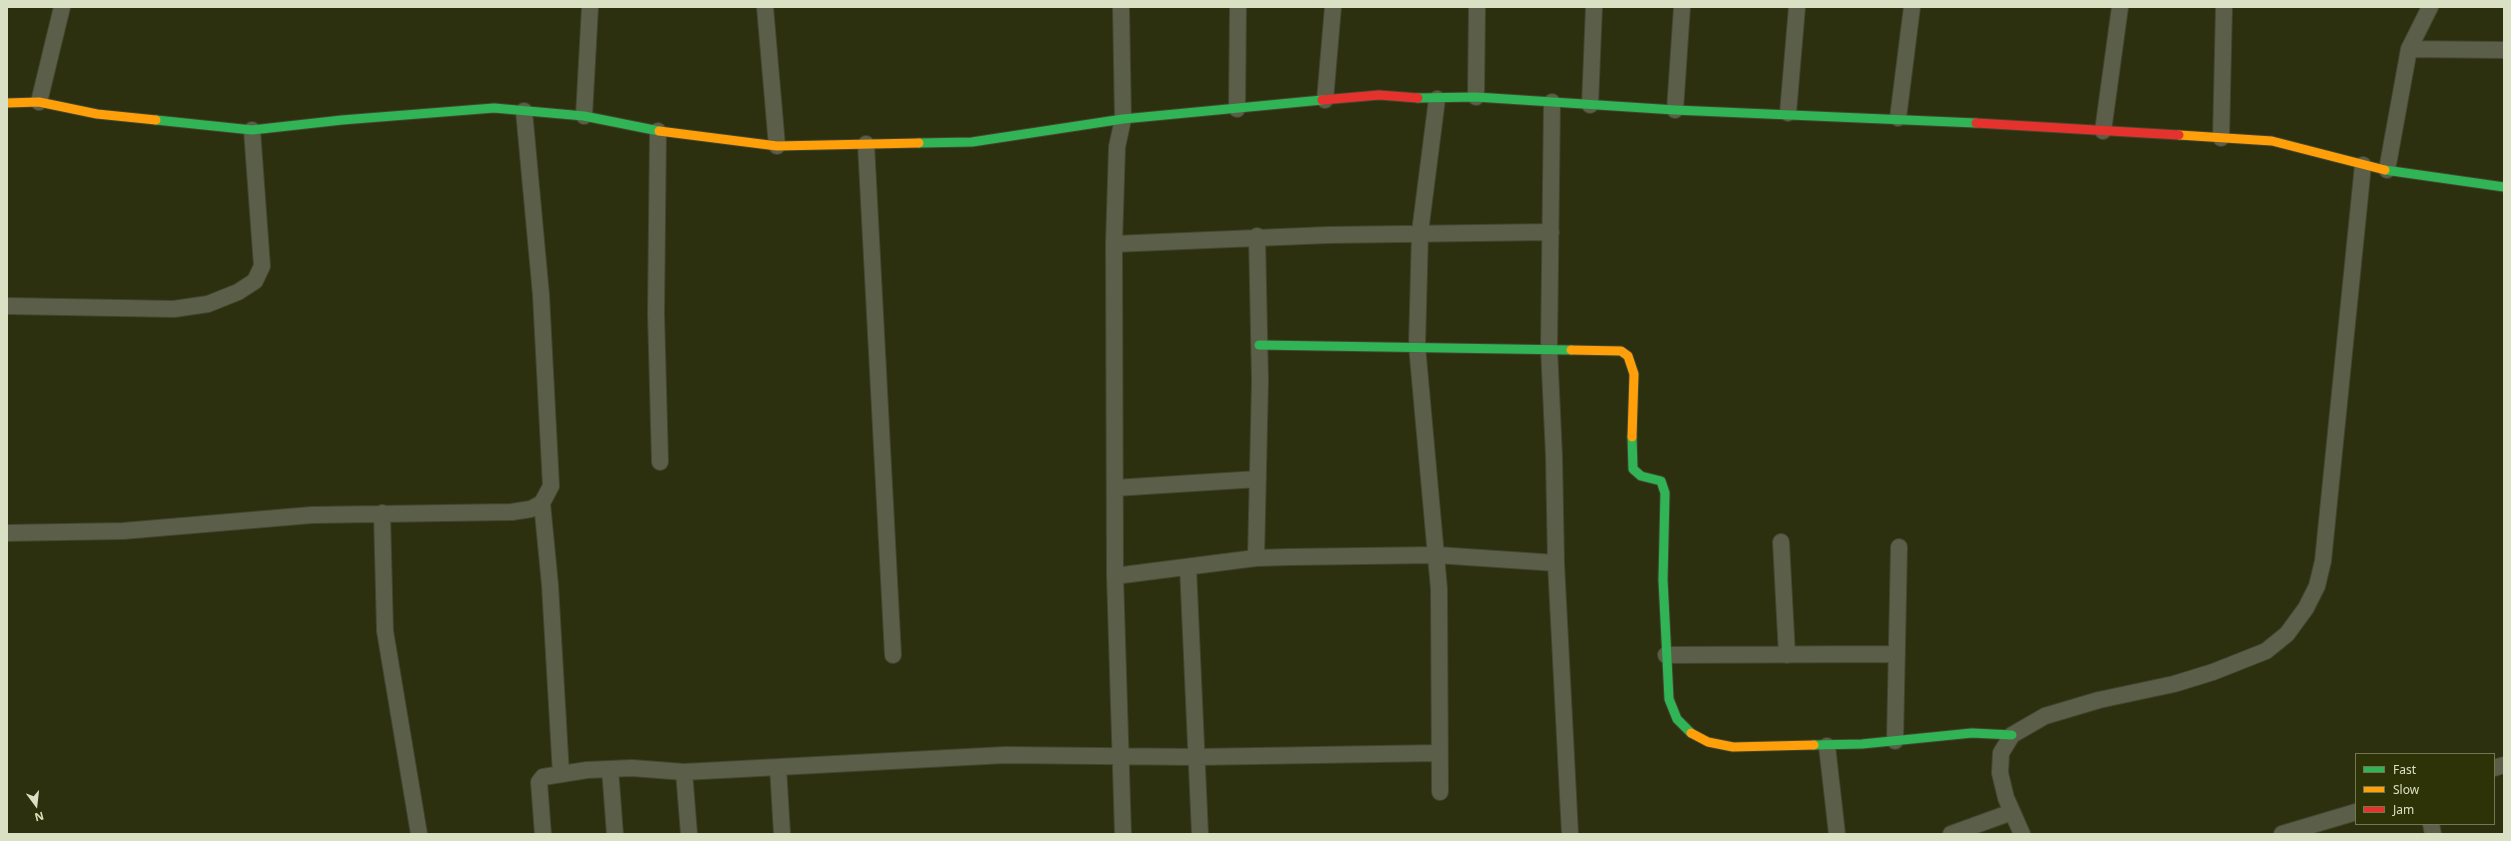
<!DOCTYPE html>
<style>
body{margin:0}
#map{position:relative;width:2511px;height:841px;overflow:hidden;background:#2c300e;font-family:"Noto Sans",sans-serif}
canvas{display:block}
.frame{position:absolute;inset:0;border:8px solid #dae0c3;pointer-events:none}
.legend{position:absolute;left:2355px;top:753px;width:140px;height:72px;box-sizing:border-box;background:#2d3307;border:1px solid #727852;margin:0;padding:5px 7px;list-style:none;font-size:12px;color:#dae0c3}
.legend li{display:flex;align-items:center;gap:8px;height:20px}
.legend b{width:20px;border:1px solid #727852}
.north{position:absolute;left:16px;top:785px;width:40px;height:40px;-webkit-text-stroke:3px #2d3307;paint-order:stroke;rotate:165deg;font-size:11px;font-weight:700;line-height:16px;text-align:center;color:#dae0c3}
.north::after{content:'';display:block;margin:auto;width:14px;height:18px;background:#dae0c3;clip-path:polygon(50% 0,100% 100%,50% 72%,0 100%)}
</style>
<div id="map">
<canvas width="2511" height="841"></canvas>
<div class="frame"></div>
<ul class="legend">
<li><b style="height:5px;background:#30b455"></b>Fast</li>
<li><b style="height:5px;background:#ff9f0a"></b>Slow</li>
<li><b style="height:5px;background:#e5322d"></b>Jam</li>
</ul>
<div class="north">N</div>
</div>
<script>
const g = document.querySelector('canvas').getContext('2d');
g.lineJoin = 'round';
const poly = rows => new Path2D(rows.map(r => 'M' + r).join(''));
function strokePath(path, color, width, dash) { g.strokeStyle = color; g.lineWidth = width; g.lineCap = dash ? 'butt' : 'round'; g.setLineDash(dash || []); g.stroke(path); }
const street = poly([
 [765,7,777,146],
 [1121,7,1123,119,1117,147,1114,244,1115,576,1123,834],
 [2409,49,2504,50],
 [1476,97,1477,7],
 [1437,99,1420,232,1417,346,1439,589,1440,792],
 [1325,100,1333,7],
 [39,102,62,7],
 [1552,102,1549,348,1554,456,1556,563,1570,834],
 [1590,105,1594,7],
 [1237,109,1238,7],
 [1675,110,1682,7],
 [1788,113,1797,7],
 [584,116,590,7],
 [1898,118,1912,7],
 [658,131,656,313,660,462],
 [2103,131,2120,7],
 [2221,138,2224,7],
 [866,144,893,655],
 [2387,170,2409,49,2430,7],
 [1114,244,1328,235,1551,232],
 [7,306,174,309,208,304,238,292,255,281,262,266,252,130],
 [1115,488,1258,479],
 [542,503,550,585,561,774],
 [382,513,385,631,419,834],
 [7,533,123,531,312,515,512,512,531,509,542,503,551,486,541,295,524,111],
 [1781,542,1787,655],
 [1256,558,1260,381,1257,236],
 [1188,567,1200,834],
 [1115,576,1256,558,1289,557,1437,555,1556,563],
 [1666,655,1897,654],
 [1895,741,1899,547],
 [1827,746,1837,834],
 [778,767,782,834],
 [2494,768,2504,765],
 [610,769,615,834],
 [684,772,689,834],
 [2431,824,2433,834],
 [543,834,539,782,543,777,587,770,632,768,684,772,1005,755,1196,757,1439,753],
 [1951,834,2012,812],
 [2022,834,2006,798,2000,773,2001,753,2012,735,2045,716,2099,700,2174,684,2213,672,2266,651,2287,634,2306,608,2317,586,2323,561,2363,165],
 [2282,834,2356,812]
]);
const fast = poly([
 [1418,98,1476,97,1675,110,1976,123],
 [156,120,252,130,342,120,494,108,584,116,659,131],
 [919,143,972,142,1123,119,1322,100],
 [2385,170,2504,187],
 [1259,345,1571,350],
 [1632,437,1633,469,1641,476,1661,481,1665,493,1663,580,1669,699,1677,719,1691,733],
 [1814,745,1862,744,1972,733,2012,735]
]);
const slow = poly([
 [7,103,39,102,97,114,156,120],
 [659,131,777,146,919,143],
 [2179,135,2272,141,2385,170],
 [1571,350,1621,351,1628,356,1634,374,1632,437],
 [1691,733,1708,742,1733,747,1814,745]
]);
const jam = poly([
 [1322,100,1379,95,1418,98],
 [1976,123,2179,135]
]);
strokePath(street, '#43462f', 18);
strokePath(fast, '#43462f', 11);
strokePath(slow, '#43462f', 11);
strokePath(jam, '#43462f', 11);
strokePath(street, '#5b5f49', 16);
strokePath(fast, '#30b455', 9);
strokePath(slow, '#ff9f0a', 9);
strokePath(jam, '#e5322d', 9);
</script>
